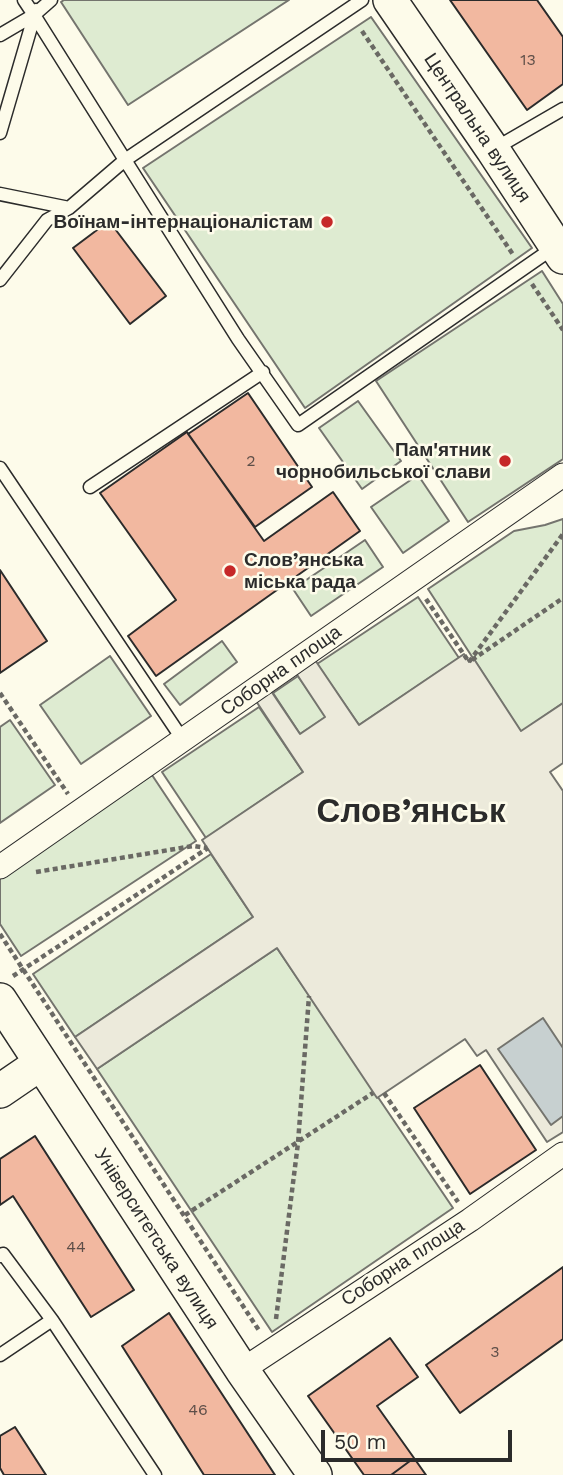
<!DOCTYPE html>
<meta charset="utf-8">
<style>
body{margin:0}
#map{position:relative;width:563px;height:1475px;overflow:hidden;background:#fdfbea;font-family:"Work Sans",sans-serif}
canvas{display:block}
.scale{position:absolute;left:321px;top:1430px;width:191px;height:32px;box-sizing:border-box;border:4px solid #2b2b2b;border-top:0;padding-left:9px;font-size:21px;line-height:24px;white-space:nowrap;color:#2b2b2b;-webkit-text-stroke:5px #fdfbea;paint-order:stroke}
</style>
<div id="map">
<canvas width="563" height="1475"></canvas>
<div class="scale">50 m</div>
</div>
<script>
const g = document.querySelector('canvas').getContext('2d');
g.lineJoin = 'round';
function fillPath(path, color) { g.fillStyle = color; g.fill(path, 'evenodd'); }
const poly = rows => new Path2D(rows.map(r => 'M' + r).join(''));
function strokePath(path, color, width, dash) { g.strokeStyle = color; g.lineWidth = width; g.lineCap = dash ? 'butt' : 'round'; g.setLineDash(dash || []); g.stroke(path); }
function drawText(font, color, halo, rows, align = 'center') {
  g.font = font + ' "Work Sans",sans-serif'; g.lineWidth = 5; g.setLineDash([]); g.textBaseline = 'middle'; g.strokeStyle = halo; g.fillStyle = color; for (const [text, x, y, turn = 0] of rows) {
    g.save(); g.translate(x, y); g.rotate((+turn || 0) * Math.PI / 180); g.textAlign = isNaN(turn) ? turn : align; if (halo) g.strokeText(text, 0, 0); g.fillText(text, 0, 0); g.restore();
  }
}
const green = poly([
 [64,0,289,0,128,105,61,2,64,0],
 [371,17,532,248,305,408,143,168,371,17],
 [542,271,563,304,563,459,468,522,376,381,542,271],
 [358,401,401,461,362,489,319,428,358,401],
 [418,475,449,521,403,553,371,507,418,475],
 [563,519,563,703,521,732,428,589,514,531,545,525,563,519],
 [365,540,383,567,311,616,293,589,365,540],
 [418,597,459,658,359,725,317,664,418,597],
 [222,641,237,662,180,705,164,684,222,641],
 [110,656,151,716,81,764,40,705,110,656],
 [298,676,326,717,300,734,273,693,298,676],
 [259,707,303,772,206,838,162,772,259,707],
 [10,720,55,785,0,823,0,727,10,720],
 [152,775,196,841,21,956,0,924,0,876,152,775],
 [211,854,253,917,75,1037,33,974,211,854],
 [277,948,453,1208,272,1332,97,1069,277,948]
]);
fillPath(green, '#deebd1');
strokePath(green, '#74746e', 2);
const parking = poly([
 [309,651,359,725,464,654,469,662,474,659,521,731,563,703,563,763,550,772,563,791,563,1132,547,1142,486,1050,477,1056,465,1039,377,1098,277,948,97,1069,75,1037,253,917,202,840,303,772,250,692,265,682,300,734,325,717,290,664,309,651]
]);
fillPath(parking, '#eceadb');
strokePath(parking, '#74746e', 2);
const water = poly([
 [543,1018,563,1048,563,1116,551,1125,498,1049,543,1018]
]);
fillPath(water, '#c7d0d0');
strokePath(water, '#74746e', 2);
const building = poly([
 [450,0,537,0,563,37,563,84,527,110,450,0],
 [109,221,166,296,130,324,73,248,109,221],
 [248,393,312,487,255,527,188,434,248,393],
 [187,432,264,541,333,492,360,531,156,676,128,636,176,600,100,493,187,432],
 [0,570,47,641,0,673,0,570],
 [480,1065,536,1150,470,1194,414,1108,480,1065],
 [35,1136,134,1290,91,1317,13,1196,0,1205,0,1159,35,1136],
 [563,1267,563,1339,460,1413,426,1365,563,1267],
 [169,1313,275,1475,204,1475,122,1346,169,1313],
 [390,1338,418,1377,377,1406,414,1458,391,1475,364,1475,308,1396,390,1338],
 [15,1427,46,1475,4,1475,0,1468,0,1436,15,1427],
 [414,1458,426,1475,391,1475,414,1458]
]);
fillPath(building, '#f2b8a0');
strokePath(building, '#2b2b2b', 2);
const lane = poly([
 [51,0,34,15,125,160,362,0],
 [0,35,34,15,24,0],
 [0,133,36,10],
 [494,149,563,109],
 [0,194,69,208],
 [0,280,47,220,69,208,125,160,238,339,298,425,556,246],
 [0,468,183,740],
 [90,487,263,372],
 [0,1256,3,1254,52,1320,0,1355],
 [52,1320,155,1475]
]);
const street = poly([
 [0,867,563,475],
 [242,1370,470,1220,563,1154]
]);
const secondary = poly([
 [390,0,493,150,563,257],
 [0,1000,242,1370,315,1475],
 [0,1091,41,1063]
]);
strokePath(lane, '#2b2b2b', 15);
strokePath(street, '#2b2b2b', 25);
strokePath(secondary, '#2b2b2b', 36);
strokePath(poly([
 [362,31,514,256],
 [532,284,563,330],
 [426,599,469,662],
 [472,660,563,598],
 [469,662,563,534],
 [0,693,68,794],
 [36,872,193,846,207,848],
 [0,934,260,1332],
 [13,976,208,848],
 [384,1093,458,1202],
 [185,1215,373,1093],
 [276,1319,298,1143,309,996]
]), '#6a6964', 4.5, [5, 3.5]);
strokePath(lane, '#fdfbea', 12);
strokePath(street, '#fdfbea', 23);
strokePath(secondary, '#fdfbea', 33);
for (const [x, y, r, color] of [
 [327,222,7,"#c62828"],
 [505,461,7,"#c62828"],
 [230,571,7,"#c62828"]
]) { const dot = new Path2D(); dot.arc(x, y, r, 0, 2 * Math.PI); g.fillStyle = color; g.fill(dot); strokePath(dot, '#fdfbea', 2.5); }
drawText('16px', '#5d4e48', null, [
 ["13",528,60],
 ["2",251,461],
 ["44",76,1247],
 ["3",495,1352],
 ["46",198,1410]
]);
drawText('19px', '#2b2b2b', '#fdfbea', [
 ["Центральна вулиця",477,128,56],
 ["Соборна площа",281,671,-35],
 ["Університетська вулиця",156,1239,57],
 ["Соборна площа",403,1263,-33]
]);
drawText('bold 19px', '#2b2b2b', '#fdfbea', [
 ["Воїнам-інтернаціоналістам",313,222],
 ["Пам'ятник",491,450],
 ["чорнобильської слави",491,472],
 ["Слов’янська",244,560,"left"],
 ["міська рада",244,582,"left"]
], 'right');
drawText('bold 33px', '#2b2b2b', '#fdfbea', [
 ["Слов’янськ",411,812]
]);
</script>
